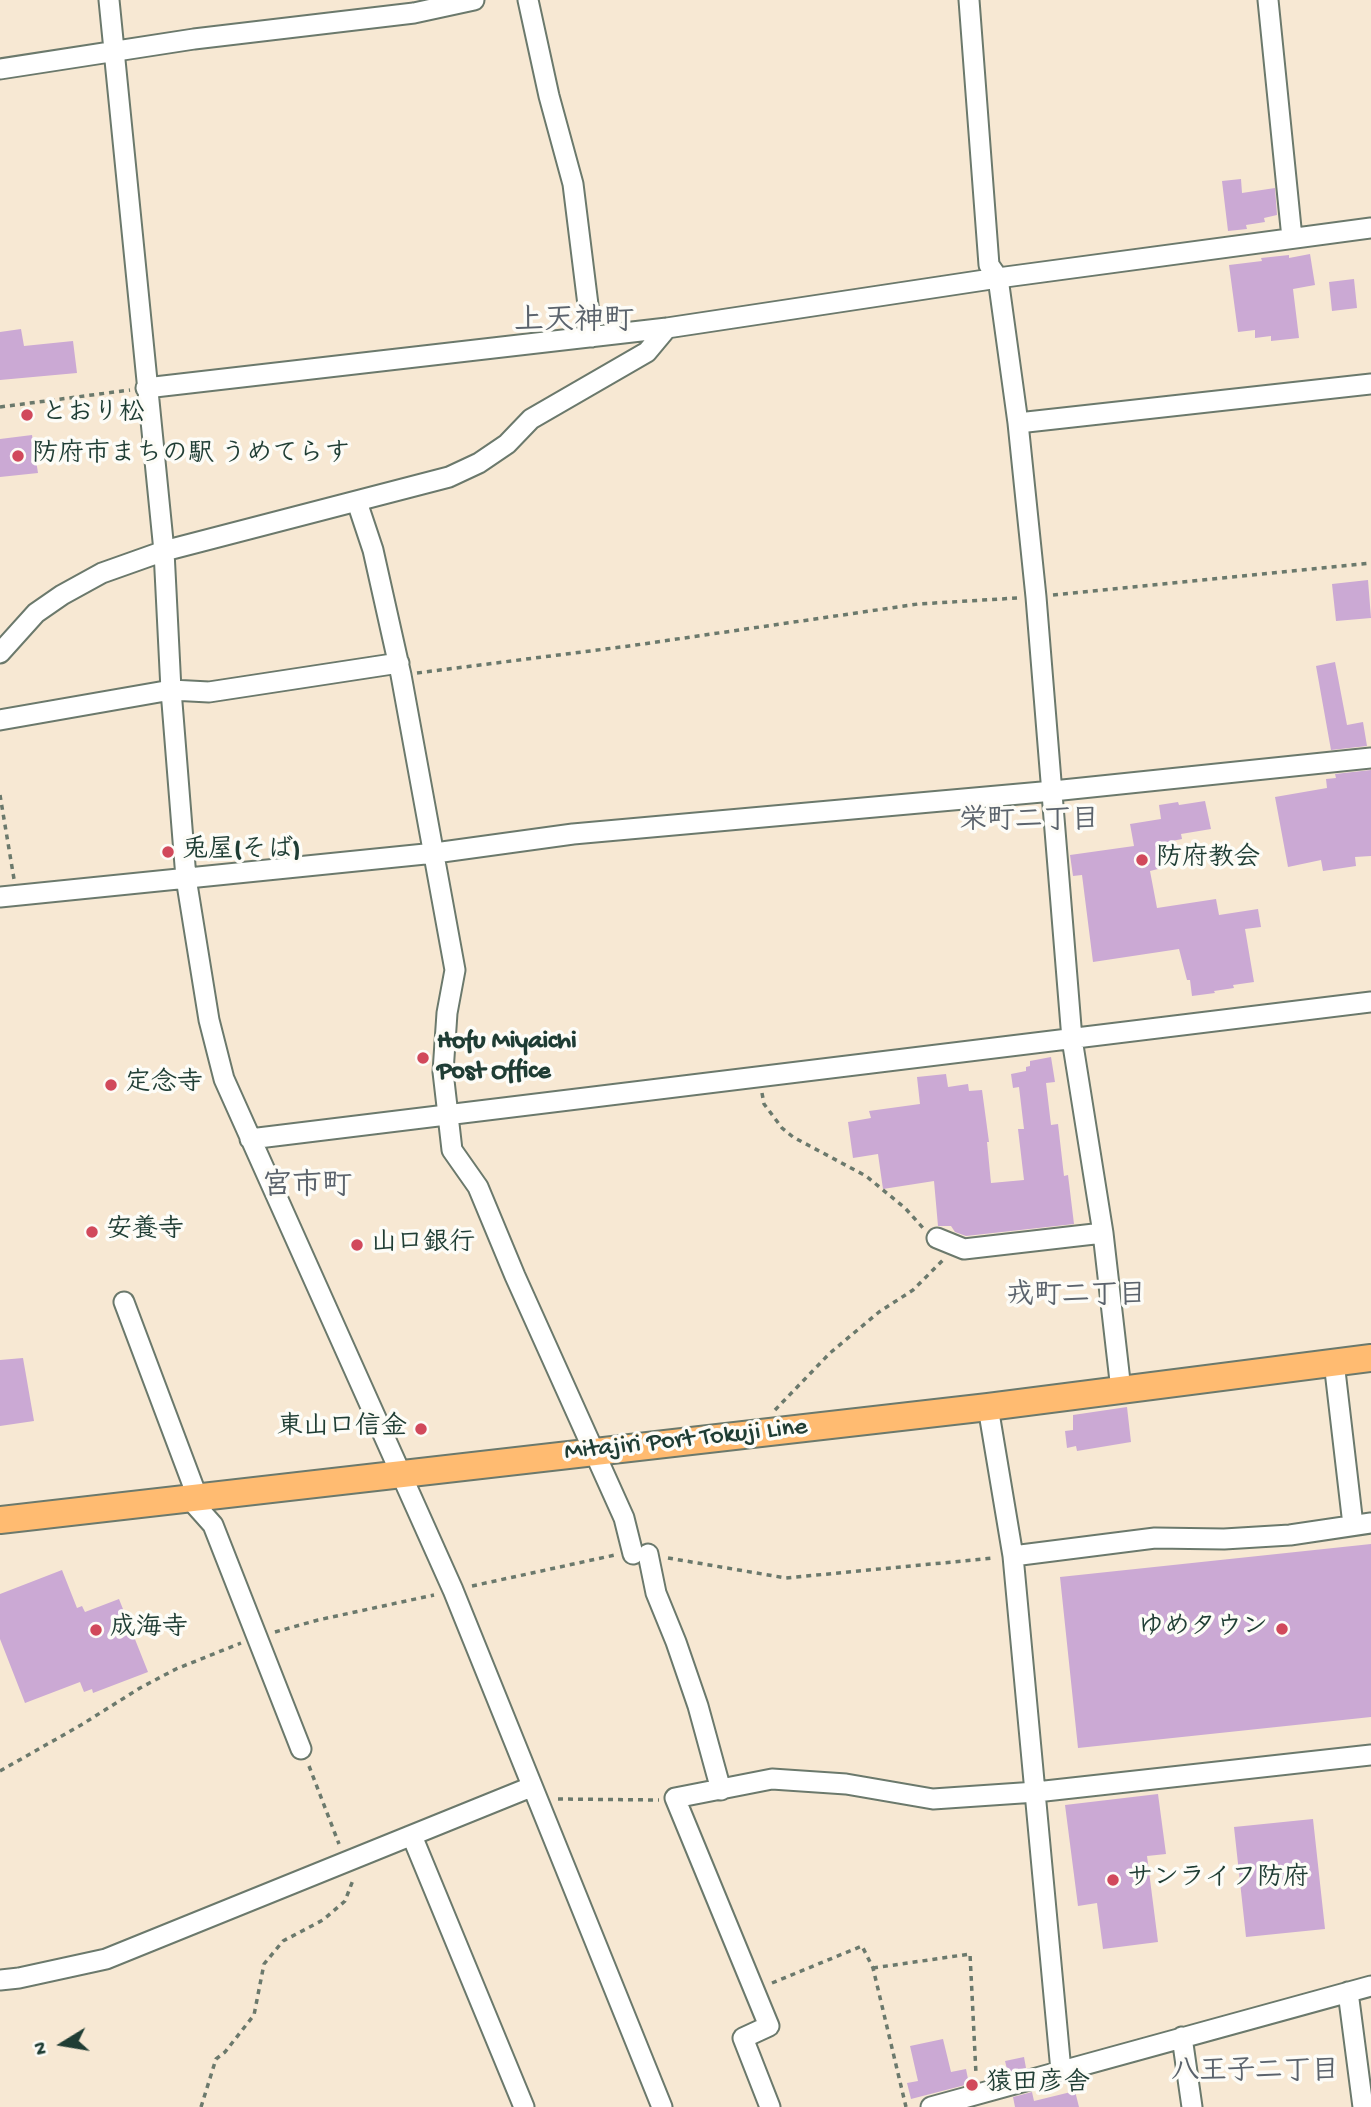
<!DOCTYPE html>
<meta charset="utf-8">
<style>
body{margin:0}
#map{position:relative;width:1371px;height:2107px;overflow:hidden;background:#f7e8d3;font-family:"Gochi Hand",sans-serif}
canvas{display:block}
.north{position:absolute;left:28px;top:2009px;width:70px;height:70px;-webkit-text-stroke:5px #fdfcf7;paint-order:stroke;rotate:259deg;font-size:19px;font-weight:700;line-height:28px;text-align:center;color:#1f3d34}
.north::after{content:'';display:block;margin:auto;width:24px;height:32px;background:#1f3d34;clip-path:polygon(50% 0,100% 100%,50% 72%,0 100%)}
</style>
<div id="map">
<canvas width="1371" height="2107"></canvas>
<div class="north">N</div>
</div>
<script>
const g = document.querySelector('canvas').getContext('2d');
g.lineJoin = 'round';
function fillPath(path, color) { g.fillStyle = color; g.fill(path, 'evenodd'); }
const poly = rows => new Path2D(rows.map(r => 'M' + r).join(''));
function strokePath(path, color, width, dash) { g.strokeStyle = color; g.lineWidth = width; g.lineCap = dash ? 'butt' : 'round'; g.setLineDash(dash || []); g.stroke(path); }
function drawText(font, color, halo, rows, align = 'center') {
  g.font = font + ' "Gochi Hand","Klee One",sans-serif'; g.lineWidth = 7; g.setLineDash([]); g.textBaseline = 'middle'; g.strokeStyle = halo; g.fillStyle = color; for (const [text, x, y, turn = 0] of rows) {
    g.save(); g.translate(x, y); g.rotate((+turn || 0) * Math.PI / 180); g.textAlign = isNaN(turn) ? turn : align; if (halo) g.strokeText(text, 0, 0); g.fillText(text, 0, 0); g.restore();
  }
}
fillPath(poly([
 [1241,179,1242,193,1275,188,1277,215,1264,218,1265,222,1246,225,1247,229,1228,231,1222,181],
 [1310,254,1315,285,1293,289,1299,338,1271,341,1271,336,1255,338,1255,330,1238,332,1229,265,1262,261,1261,258,1289,255,1289,258],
 [1354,279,1357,308,1332,311,1329,282],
 [21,329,24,346,73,341,77,373,0,380,0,332],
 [32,435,38,473,0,477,0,439],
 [1368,580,1371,618,1336,621,1332,584],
 [1335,662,1347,725,1363,722,1367,746,1331,750,1316,666],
 [1371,770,1371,856,1355,857,1356,866,1323,871,1321,860,1288,867,1275,797,1327,788,1326,779,1336,778,1335,774],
 [1205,801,1211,829,1181,834,1182,839,1157,844,1162,868,1150,871,1157,908,1216,899,1219,915,1258,909,1261,927,1245,929,1254,982,1233,985,1234,988,1214,991,1215,993,1192,996,1190,980,1187,980,1179,949,1093,962,1082,875,1073,876,1070,855,1134,846,1130,824,1161,819,1159,805,1178,802,1179,805],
 [1051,1057,1055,1082,1046,1083,1051,1125,1058,1124,1064,1176,1068,1175,1074,1224,966,1236,955,1232,951,1226,938,1226,934,1181,883,1189,878,1154,853,1158,848,1122,871,1118,869,1111,920,1104,917,1077,946,1074,948,1087,968,1084,969,1091,982,1090,989,1142,987,1142,991,1183,1024,1180,1018,1129,1024,1129,1019,1087,1013,1088,1011,1074,1026,1071,1026,1067,1030,1066,1030,1061],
 [23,1358,34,1421,0,1426,0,1360],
 [1127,1407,1131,1442,1077,1451,1076,1446,1067,1448,1065,1431,1073,1430,1073,1415],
 [1371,1544,1371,1717,1078,1748,1060,1577],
 [62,1570,77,1608,82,1606,85,1612,119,1599,148,1672,93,1693,92,1689,84,1692,80,1682,25,1703,0,1639,0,1594],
 [1158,1794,1166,1854,1147,1856,1158,1942,1103,1949,1097,1903,1078,1906,1065,1805],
 [1313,1819,1325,1929,1246,1937,1234,1827],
 [943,2039,951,2072,966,2069,969,2084,911,2099,907,2083,918,2081,910,2046],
 [1024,2057,1026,2068,1008,2073,1005,2061],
 [1075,2091,1079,2107,1015,2107,1013,2097,1032,2092,1034,2101]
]), '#cba9d4');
const minor = poly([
 [109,0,164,551,171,690,186,878,209,1020,224,1079,453,1590,662,2107],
 [528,0,549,96,573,184,592,337],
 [969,0,989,265,998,278,1018,423,1036,597,1072,1039,1103,1233,1121,1390],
 [1268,0,1292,238],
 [0,69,194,39,414,13,474,0],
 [146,388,667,328,998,278,1371,228],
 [1018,423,1371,384],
 [357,502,373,550,401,675,455,970,447,1013,443,1072,452,1150,478,1187,515,1276,624,1518,633,1554],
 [0,653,36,613,62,595,102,573,164,551,449,477,479,463,507,444,531,419,647,352,667,328],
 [0,720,171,690,209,692,399,663],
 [0,897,435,853,573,834,1053,791,1371,758],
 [250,1139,1371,1002],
 [937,1238,964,1249,1103,1233],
 [124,1302,197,1496],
 [1334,1362,1353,1525],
 [988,1407,1013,1556,1061,2071],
 [188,1497,213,1525,301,1749],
 [648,1554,656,1593,676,1642,698,1706,721,1790],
 [1013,1556,1155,1538,1224,1539,1290,1535,1371,1523],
 [412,1836,524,2107],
 [0,1980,19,1978,106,1959,531,1787],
 [1348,1992,1363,2107],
 [1182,2037,1192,2107],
 [770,2107,743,2038,769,2026,675,1798,772,1779,846,1784,933,1799,1036,1792,1371,1755],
 [931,2107,1371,1986]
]);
const major = poly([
 [0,1520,988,1407,1371,1358]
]);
strokePath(minor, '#6b796c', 23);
strokePath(major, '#6b796c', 30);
strokePath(poly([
 [0,407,130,390],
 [1053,595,1371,563],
 [417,673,629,646,918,604,1017,598],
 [0,795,14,879],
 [762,1093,764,1104,782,1128,793,1137,866,1176,905,1208,924,1229],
 [775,1410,830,1353,879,1312,913,1290,944,1259],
 [668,1558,786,1578,994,1558],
 [472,1586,615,1555],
 [275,1632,318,1620,434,1595],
 [309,1766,339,1844],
 [0,1771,81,1725,140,1688,176,1669,241,1643],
 [558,1799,659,1800],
 [873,1968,970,1954,976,2074],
 [772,1983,862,1946,873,1968,906,2107],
 [201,2107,216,2059,225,2052,254,2015,264,1964,283,1941,323,1920,345,1901,353,1880]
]), '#6b796c', 3.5, [5, 5]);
strokePath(minor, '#fff', 19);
strokePath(major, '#ffbb71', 26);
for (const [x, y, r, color] of [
 [27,415,7,"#d1495b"],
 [18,456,7,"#d1495b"],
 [168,852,7,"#d1495b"],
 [1142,860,7,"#d1495b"],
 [423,1058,7,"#d1495b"],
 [111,1085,7,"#d1495b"],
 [92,1232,7,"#d1495b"],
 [357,1245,7,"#d1495b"],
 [421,1429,7,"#d1495b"],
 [1282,1629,7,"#d1495b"],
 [96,1630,7,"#d1495b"],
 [1113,1880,7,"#d1495b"],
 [972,2085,7,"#d1495b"]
]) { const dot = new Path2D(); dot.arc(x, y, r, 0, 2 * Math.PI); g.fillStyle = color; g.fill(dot); strokePath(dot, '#fdfcf7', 2.5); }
drawText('bold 26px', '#1f3d34', '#fdfcf7', [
 ["とおり松",41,415],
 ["防府市まちの駅 うめてらす",32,456],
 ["兎屋(そば)",182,852],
 ["防府教会",1156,860],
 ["Hofu Miyaichi",437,1043],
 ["Post Office",437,1073],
 ["定念寺",125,1085],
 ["安養寺",106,1232],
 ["山口銀行",371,1245],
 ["東山口信金",407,1429,"right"],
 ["ゆめタウン",1268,1629,"right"],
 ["成海寺",110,1630],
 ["サンライフ防府",1127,1880],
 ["猿田彦舎",986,2085]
], 'left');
drawText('26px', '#1f3d34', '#fdfcf7', [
 ["Mitajiri Port Tokuji Line",686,1441,-6]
]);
drawText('bold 28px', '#5b636c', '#fdfcf7', [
 ["栄町二丁目",1029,823],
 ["戎町二丁目",1076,1298],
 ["八王子二丁目",1255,2074]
]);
drawText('bold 30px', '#5b636c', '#fdfcf7', [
 ["上天神町",574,323],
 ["宮市町",307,1188]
]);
</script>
